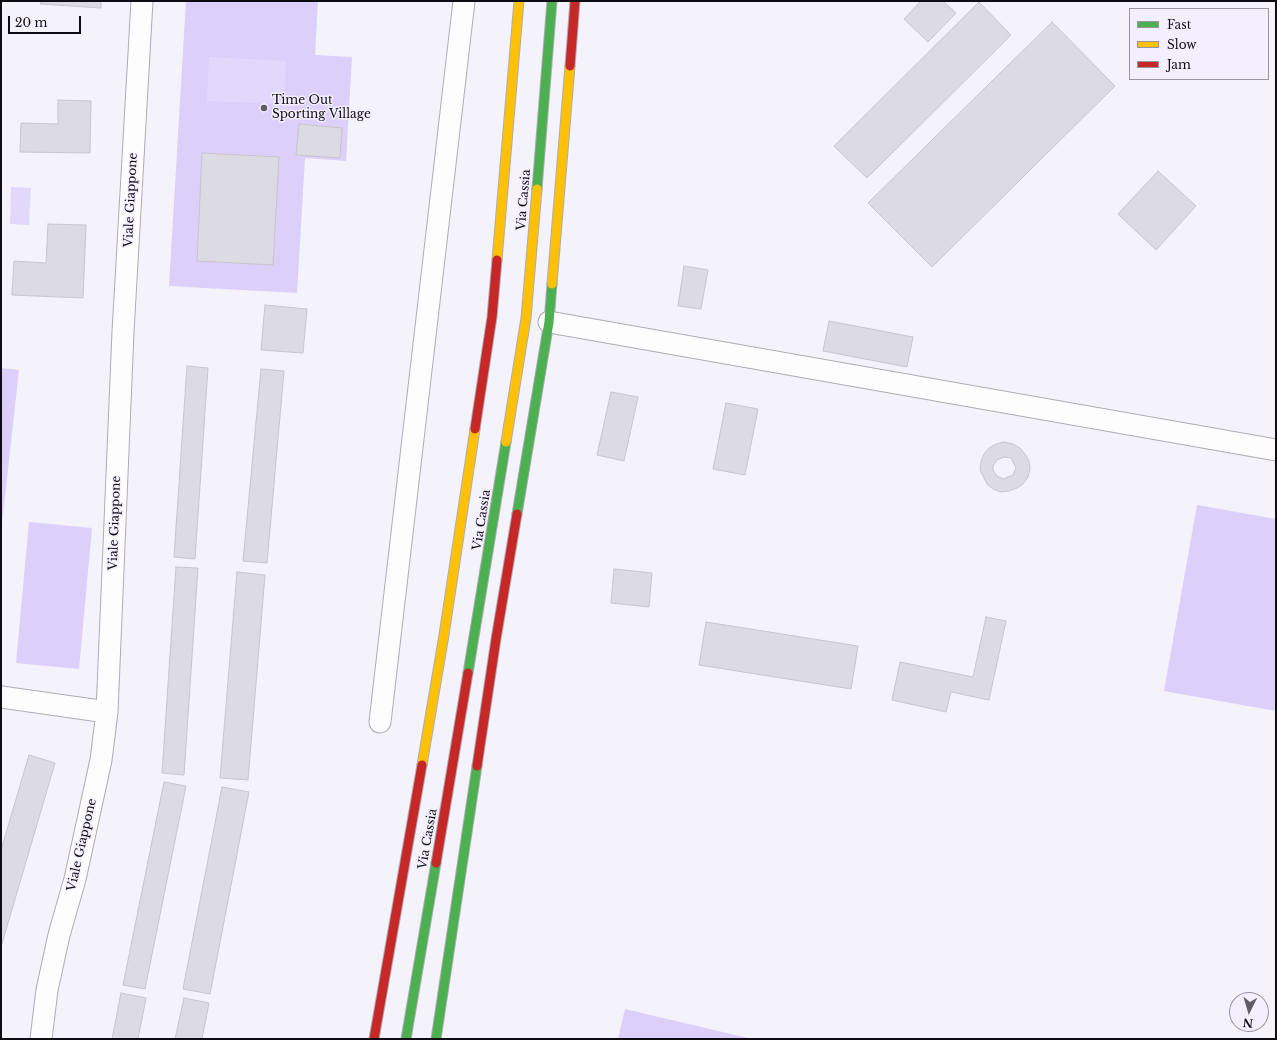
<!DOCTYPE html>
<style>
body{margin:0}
#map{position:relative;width:1277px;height:1040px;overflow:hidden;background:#f4f2fa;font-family:"Libre Baskerville",serif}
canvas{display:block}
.frame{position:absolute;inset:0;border:2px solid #0f0c14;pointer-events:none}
.legend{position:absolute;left:1129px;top:8px;width:140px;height:72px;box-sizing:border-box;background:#f3effe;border:1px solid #9894a0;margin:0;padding:5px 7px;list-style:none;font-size:12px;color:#0f0c14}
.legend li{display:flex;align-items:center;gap:8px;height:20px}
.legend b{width:20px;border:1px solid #9894a0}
.north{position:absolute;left:1229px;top:992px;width:40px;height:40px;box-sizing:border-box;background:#f3effe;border:1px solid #9894a0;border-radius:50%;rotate:185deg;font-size:11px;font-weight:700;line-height:16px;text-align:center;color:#0f0c14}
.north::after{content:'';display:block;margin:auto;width:14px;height:18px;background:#5f5c64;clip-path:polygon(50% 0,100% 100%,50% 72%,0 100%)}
.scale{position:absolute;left:8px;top:16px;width:73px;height:18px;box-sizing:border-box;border:2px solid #0f0c14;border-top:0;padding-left:5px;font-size:12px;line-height:14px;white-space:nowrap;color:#0f0c14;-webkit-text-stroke:3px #f3effe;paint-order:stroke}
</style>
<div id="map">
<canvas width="1277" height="1040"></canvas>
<div class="frame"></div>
<ul class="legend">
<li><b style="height:5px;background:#4caf50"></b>Fast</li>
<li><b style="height:5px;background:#ffc107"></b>Slow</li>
<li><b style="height:5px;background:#c62828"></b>Jam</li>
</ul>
<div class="north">N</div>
<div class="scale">20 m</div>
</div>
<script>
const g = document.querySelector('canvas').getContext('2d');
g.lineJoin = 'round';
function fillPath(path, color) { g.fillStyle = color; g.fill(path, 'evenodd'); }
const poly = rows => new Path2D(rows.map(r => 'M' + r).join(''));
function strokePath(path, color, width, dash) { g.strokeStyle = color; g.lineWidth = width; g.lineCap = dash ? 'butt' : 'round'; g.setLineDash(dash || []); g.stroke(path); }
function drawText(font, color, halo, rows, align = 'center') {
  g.font = font + ' "Libre Baskerville",serif'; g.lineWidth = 3; g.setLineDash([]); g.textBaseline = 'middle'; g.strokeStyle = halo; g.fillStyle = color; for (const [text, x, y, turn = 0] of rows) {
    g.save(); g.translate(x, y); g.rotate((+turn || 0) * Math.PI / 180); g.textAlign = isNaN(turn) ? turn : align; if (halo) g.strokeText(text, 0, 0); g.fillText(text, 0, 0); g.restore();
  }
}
fillPath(poly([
 [186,1,318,1,315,55,352,57,346,161,305,158,297,293,169,286],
 [1,368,19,370,1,532],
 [1197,505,1276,519,1276,711,1164,691],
 [29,522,92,528,79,669,16,663],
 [625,1009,752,1039,618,1039]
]), '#dccffa');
fillPath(poly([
 [209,57,286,61,284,104,207,101],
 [11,187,31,188,29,225,10,224]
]), '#e2d8fc');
const building = poly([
 [41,1,101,1,101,8,40,4,41,1],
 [921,1,943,1,956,13,928,42,904,19,921,1],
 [979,2,1011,35,867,178,834,146,979,2],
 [1052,22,1115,86,932,267,868,203,1052,22],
 [58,100,91,101,90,153,20,152,21,123,58,124,58,100],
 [299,124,342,128,340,158,296,155,299,124],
 [202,153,279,157,273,265,197,261,202,153],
 [1158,171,1196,206,1156,250,1118,214,1158,171],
 [48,224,86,225,83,298,12,295,14,261,46,263,48,224],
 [684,266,708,270,701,309,678,306,684,266],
 [265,305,307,309,303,353,261,350,265,305],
 [829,321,913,337,907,367,823,351,829,321],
 [187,366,208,368,195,559,174,557,187,366],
 [261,369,284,371,267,563,243,561,261,369],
 [611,392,638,397,624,461,597,455,611,392],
 [726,403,758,409,745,475,713,469,726,403],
 [1004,442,1013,444,1020,448,1025,454,1029,461,1030,469,1028,477,1023,484,1017,488,1009,491,1001,492,993,489,987,484,980,470,981,462,984,454,989,448,996,444,1004,442],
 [1004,457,1011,458,1016,468,1013,475,1003,479,997,476,993,470,993,466,997,460,1004,457],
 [176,567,198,568,184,775,162,773,176,567],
 [614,569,652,573,649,607,611,603,614,569],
 [237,572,265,575,248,780,220,778,237,572],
 [986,617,1006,621,989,700,951,692,946,712,892,700,900,662,973,677,986,617],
 [706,622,858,646,851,689,699,665,706,622],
 [29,755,55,763,1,947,1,850,29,755],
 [164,782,186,786,145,989,123,985,164,782],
 [222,787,249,792,210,994,183,989,222,787],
 [121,993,146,998,138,1039,112,1039,121,993],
 [184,998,209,1003,202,1039,175,1039,184,998]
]);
fillPath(building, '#dcdae2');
strokePath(building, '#c7c4cd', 1);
const street = poly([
 [549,322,1276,450],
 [1,697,107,712],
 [380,722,464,1],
 [41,1039,47,990,59,935,75,879,101,760,107,712,123,332,142,1]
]);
const fast = poly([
 [537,189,552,1],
 [517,514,549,322,552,284],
 [468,673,506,442],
 [406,1039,436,863],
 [436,1039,477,766]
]);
const slow = poly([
 [497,260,519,1],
 [552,284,570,66],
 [506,442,526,318,537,189],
 [422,765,444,635,475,429]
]);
const jam = poly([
 [570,66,575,1],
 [475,429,492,317,497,260],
 [477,766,496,639,517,514],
 [436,863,468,673],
 [374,1039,422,765]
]);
strokePath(street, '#aeacb4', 23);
strokePath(fast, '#aeacb4', 11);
strokePath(slow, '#aeacb4', 11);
strokePath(jam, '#aeacb4', 11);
strokePath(street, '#fdfdfe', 21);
strokePath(fast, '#4caf50', 9);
strokePath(slow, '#ffc107', 9);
strokePath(jam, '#c62828', 9);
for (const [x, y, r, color] of [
 [264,108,4,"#5f5c64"]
]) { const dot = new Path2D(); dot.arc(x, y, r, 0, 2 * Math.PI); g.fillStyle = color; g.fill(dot); strokePath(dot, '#f3effe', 1.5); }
drawText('12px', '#0f0c14', '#f3effe', [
 ["Time Out",272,101],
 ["Sporting Village",272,115]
], 'left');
drawText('12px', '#0f0c14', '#f3effe', [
 ["Viale Giappone",131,200,-87],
 ["Via Cassia",524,200,-85],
 ["Via Cassia",482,520,-81],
 ["Viale Giappone",115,523,-88],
 ["Via Cassia",428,839,-80],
 ["Viale Giappone",82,845,-77]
]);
</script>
